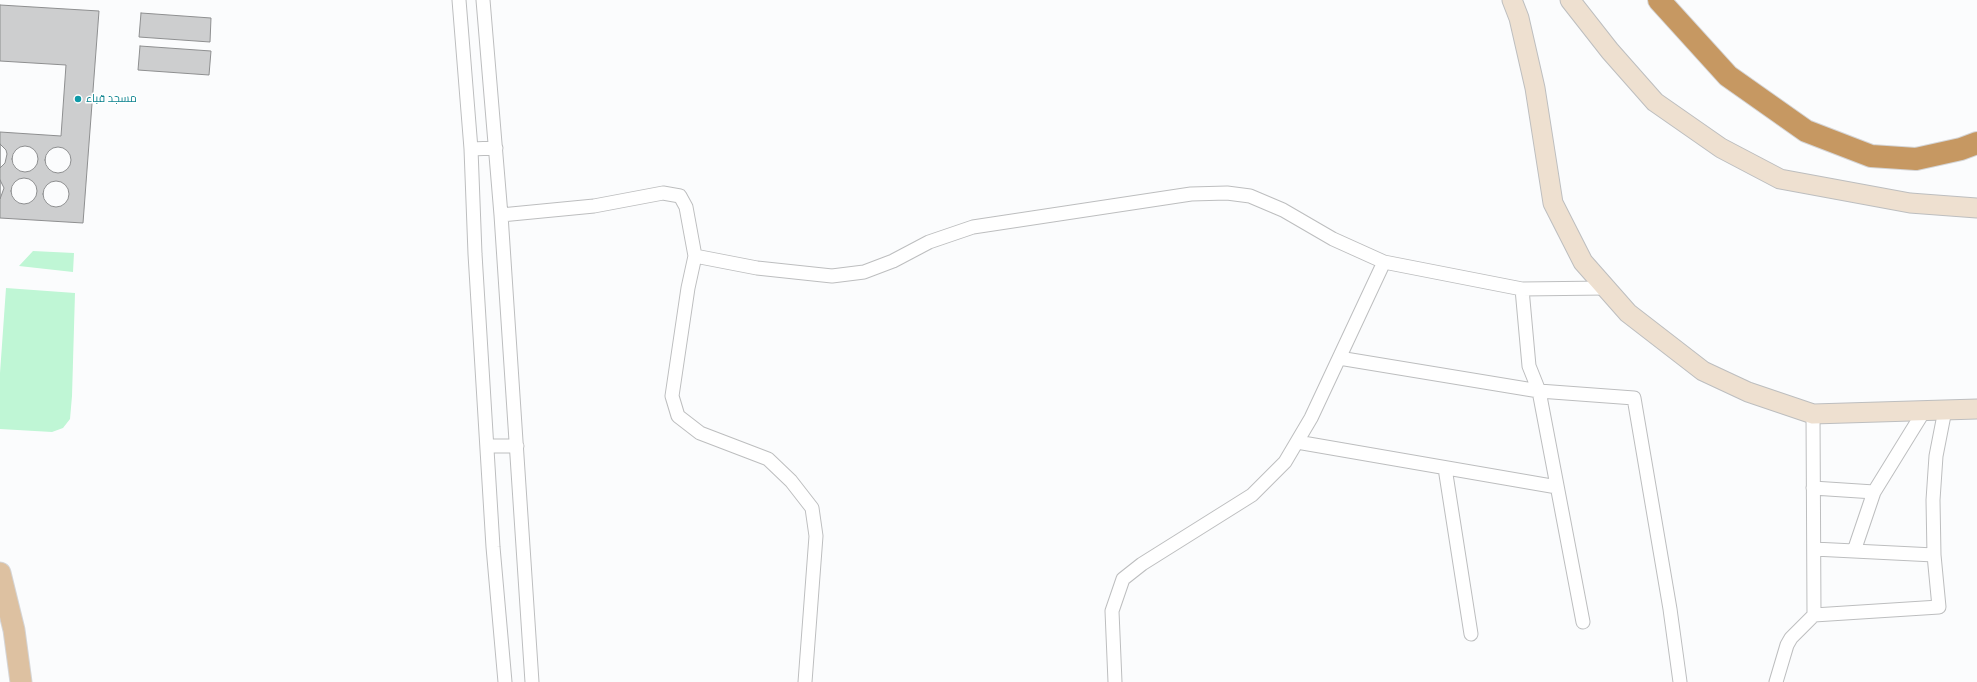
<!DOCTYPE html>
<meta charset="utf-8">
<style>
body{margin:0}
canvas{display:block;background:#fbfcfd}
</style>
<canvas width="1977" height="682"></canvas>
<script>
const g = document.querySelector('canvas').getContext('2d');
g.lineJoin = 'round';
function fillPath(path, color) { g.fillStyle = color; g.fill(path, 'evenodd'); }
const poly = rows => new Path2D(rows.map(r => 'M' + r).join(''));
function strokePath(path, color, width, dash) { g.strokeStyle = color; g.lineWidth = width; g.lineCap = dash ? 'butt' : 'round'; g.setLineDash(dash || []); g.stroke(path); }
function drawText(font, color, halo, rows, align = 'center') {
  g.font = font + ' Karla,Cairo,sans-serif'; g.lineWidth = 3; g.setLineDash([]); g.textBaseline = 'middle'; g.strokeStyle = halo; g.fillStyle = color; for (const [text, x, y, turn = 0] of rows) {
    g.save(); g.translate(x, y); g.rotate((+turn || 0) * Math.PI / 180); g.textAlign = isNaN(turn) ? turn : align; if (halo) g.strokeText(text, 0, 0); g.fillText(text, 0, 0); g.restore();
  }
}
fillPath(poly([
 [33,251,74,253,73,272,19,266],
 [6,288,75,293,72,396,70,419,63,428,52,432,0,429,0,373]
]), '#bff6d5');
const building = poly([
 [0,5,99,11,83,223,0,218,0,132,61,136,66,65,0,61,0,5],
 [141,13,211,18,210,42,139,37,141,13],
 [140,46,211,51,209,75,138,70,140,46],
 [0,144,6,150,7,154,5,163,0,168,0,144],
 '12 159a13 13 0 1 1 26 0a13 13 0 1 1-26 0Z',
 '45 160a13 13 0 1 1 26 0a13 13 0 1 1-26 0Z',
 '11 191a13 13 0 1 1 26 0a13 13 0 1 1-26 0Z',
 [0,180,4,188,0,199,0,180],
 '43 194a13 13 0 1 1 26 0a13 13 0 1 1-26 0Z'
]);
fillPath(building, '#cdcecf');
strokePath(building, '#8e8f90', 1);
const street = poly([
 [459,0,471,149,475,254,493,547,505,682],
 [483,0,501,215,532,682],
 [471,149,496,148],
 [501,215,594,206,663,193,680,196,686,207,695,256,688,288,672,396,678,416,700,433,768,459,791,481,812,508,816,536,805,682],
 [695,256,757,268,832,276,864,272,893,261,929,242,973,227,1191,194,1227,193,1250,196,1283,210,1333,239,1384,262,1522,289,1606,288],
 [1522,289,1529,366,1539,391,1583,622],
 [1339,358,1539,391,1634,398,1670,609,1680,682],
 [1297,442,1557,487],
 [488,446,517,446],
 [1445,468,1471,634],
 [1813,488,1874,492,1854,551],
 [1874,492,1924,411],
 [1814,549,1934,555],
 [1814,615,1939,607,1934,555,1933,500,1936,456,1945,410],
 [1115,682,1112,611,1123,579,1142,564,1252,495,1285,462,1311,418,1384,262],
 [1776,682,1787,645,1791,638,1814,615,1813,414]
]);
const secondary = poly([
 [1512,0,1519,18,1535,88,1553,203,1583,262,1628,313,1703,371,1748,392,1813,414,1977,409],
 [1570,0,1610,51,1655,102,1721,148,1780,179,1910,203,1977,208]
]);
const primary = poly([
 [0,573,14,630,21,682]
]);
const highway = poly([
 [1659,0,1728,76,1806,131,1871,156,1916,159,1961,149,1977,143]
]);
strokePath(street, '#bdbebf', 15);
strokePath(secondary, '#bdbebf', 21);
strokePath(primary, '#d5d5d6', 23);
strokePath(highway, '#d5d5d6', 24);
strokePath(street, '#fff', 13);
strokePath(secondary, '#eee0d0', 19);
strokePath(primary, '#ddc1a1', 21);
strokePath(highway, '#c69862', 22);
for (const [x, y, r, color] of [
 [78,99,4,"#0f9aa8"]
]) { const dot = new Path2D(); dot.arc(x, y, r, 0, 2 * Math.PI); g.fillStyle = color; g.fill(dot); strokePath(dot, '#fff', 1.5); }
drawText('11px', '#0d838f', '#fff', [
 ["مسجد قباء",86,99]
], 'left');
</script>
